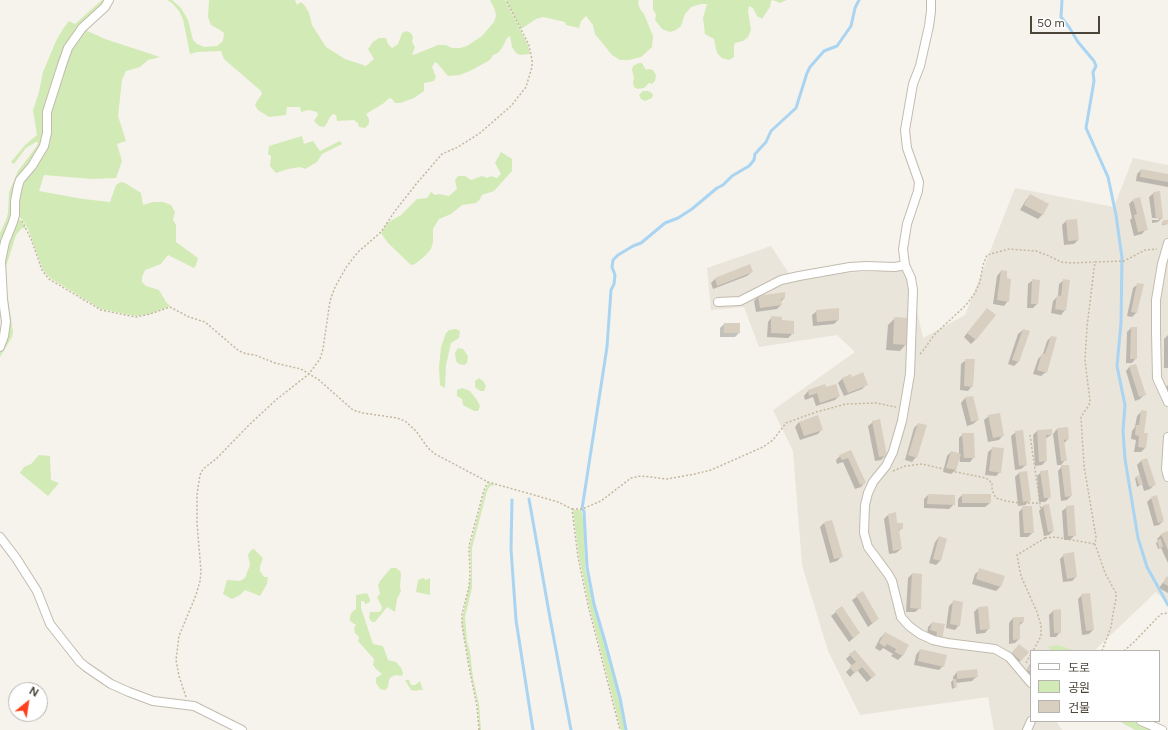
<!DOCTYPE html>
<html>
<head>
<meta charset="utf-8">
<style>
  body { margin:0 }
  #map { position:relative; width:1168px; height:730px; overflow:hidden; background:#f6f3ec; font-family:Figtree,"Noto Sans KR",sans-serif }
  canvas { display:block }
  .legend { position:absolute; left:1030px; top:650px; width:130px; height:72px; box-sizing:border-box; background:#fff; border:1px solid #b7b4b0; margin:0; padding:5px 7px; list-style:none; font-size:12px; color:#4b4439 }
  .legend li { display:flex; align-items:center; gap:8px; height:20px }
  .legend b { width:20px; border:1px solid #b7b4b0 }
  .north { position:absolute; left:8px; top:682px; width:40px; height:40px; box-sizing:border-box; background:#fff; border:1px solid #b7b4b0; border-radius:50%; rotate:30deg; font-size:11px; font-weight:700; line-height:16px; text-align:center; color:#4b4439 }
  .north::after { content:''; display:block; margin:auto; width:14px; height:18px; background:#fc3f1d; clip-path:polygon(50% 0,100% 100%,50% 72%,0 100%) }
  .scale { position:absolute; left:1030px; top:16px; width:70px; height:18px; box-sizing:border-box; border:2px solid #4b4439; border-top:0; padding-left:5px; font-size:12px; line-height:14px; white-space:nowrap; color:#4b4439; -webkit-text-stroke:3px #fff; paint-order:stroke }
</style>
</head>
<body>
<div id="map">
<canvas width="1168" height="730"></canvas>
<ul class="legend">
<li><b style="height:5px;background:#fff"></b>도로</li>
<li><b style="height:11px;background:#d2eab5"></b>공원</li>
<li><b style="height:11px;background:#d8cfc1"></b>건물</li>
</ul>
<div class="north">N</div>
<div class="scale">50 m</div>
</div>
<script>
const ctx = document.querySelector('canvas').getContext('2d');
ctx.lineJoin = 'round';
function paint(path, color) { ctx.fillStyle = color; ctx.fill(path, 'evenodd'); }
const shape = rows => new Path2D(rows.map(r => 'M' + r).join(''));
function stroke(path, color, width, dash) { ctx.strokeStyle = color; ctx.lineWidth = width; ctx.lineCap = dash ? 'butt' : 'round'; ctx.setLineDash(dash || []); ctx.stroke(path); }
paint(shape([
  [1133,158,1168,165,1168,603,1156,592,1094,651,1031,651,1031,721,1056,721,1062,730,994,730,988,697,860,715,828,651,802,565,793,451,773,410,855,352,837,335,759,347,744,307,711,310,707,268,771,246,790,275,908,270,923,338,965,315,1015,188,1114,207]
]), '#eae5da');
paint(shape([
  [102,0,108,0,63,56,45,139,24,173,0,257,0,233,6,220,8,213,9,192,18,171,37,146,38,142,36,142,26,148,14,164,11,162,25,145,37,135,33,110,39,92,43,72,56,41,63,29,69,21,75,24],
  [167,0,172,0,181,8,188,20,193,40,197,44,204,47,217,46,223,41,224,33,220,30,211,25,208,17,209,0,295,0,297,5,301,2,305,6,309,13,312,25,326,47,345,59,366,66,374,59,368,49,373,42,379,38,386,38,388,44,392,48,398,44,402,33,406,31,411,33,413,37,412,42,415,47,412,55,416,54,438,45,446,45,452,48,460,48,467,46,482,36,494,22,496,16,495,10,490,0,505,0,528,45,530,54,520,55,516,53,512,47,510,36,507,38,502,48,498,53,493,55,490,60,472,70,460,75,448,76,438,64,435,62,432,67,436,77,434,81,424,83,424,91,414,98,400,103,395,103,391,98,388,99,384,103,366,114,369,119,369,124,365,128,359,127,358,123,354,120,337,121,336,115,333,114,330,117,327,123,324,127,319,126,314,121,318,115,317,112,309,110,301,112,300,107,287,107,286,115,269,117,258,110,255,105,257,101,262,94,261,91,224,59,221,51,197,52,190,54,183,19,179,11,172,3],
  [506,0,639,0,638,3,640,9,644,14,653,36,652,47,641,57,629,60,620,60,612,55,595,34,593,25,586,16,581,21,579,28,566,25,565,22,543,17,536,19,521,29],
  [653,0,787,0,780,3,773,0,771,1,770,7,762,19,757,16,753,8,749,6,748,11,751,30,748,37,743,41,735,43,734,46,734,57,729,60,722,58,717,53,714,39,705,34,703,18,707,4,701,4,691,7,685,14,681,26,676,30,670,32,662,29,655,20,656,15,653,9],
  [83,29,105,39,160,57,148,60,140,67,126,71,122,80,118,116,126,141,117,144,122,161,116,178,92,179,44,175,39,191,83,199,110,202,116,185,121,182,125,183,141,193,143,205,153,202,163,202,171,205,175,212,173,220,176,225,176,242,198,258,196,265,194,268,168,255,161,264,145,270,142,277,142,282,146,286,159,290,166,302,170,306,150,314,136,316,101,309,50,278,43,270,28,229,22,219,16,215,20,187,33,167,49,119,63,65],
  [639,63,642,63,646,70,648,69,653,70,656,75,655,81,652,84,649,83,644,88,637,89,634,87,633,83,634,78,632,70,633,66],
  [643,91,648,91,652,93,653,95,652,98,645,101,641,99,639,95],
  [302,136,304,144,313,141,320,151,340,141,342,144,322,154,317,162,305,169,300,167,288,169,276,173,270,166,271,156,268,154,269,146],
  [501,152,512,159,512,171,494,191,482,195,480,199,476,203,462,205,451,214,439,219,433,229,433,242,431,249,425,256,415,264,411,265,388,243,381,233,387,223,401,215,417,199,427,198,431,192,435,195,439,194,449,196,457,189,455,180,458,176,465,176,471,180,482,176,487,178,491,176,497,178,501,174,495,163],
  [15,217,21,220,26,229,23,228,21,229,16,235,4,273,13,332,12,337,0,357,0,349,3,344,1,261],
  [456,329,460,331,459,338,451,343,446,365,445,388,440,385,439,367,441,347,446,333,449,330],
  [458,348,463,349,468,356,467,363,464,365,459,364,456,361,455,353],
  [479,378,483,381,486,386,484,391,480,391,475,387,475,381],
  [462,388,470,391,477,400,480,406,478,411,474,411,463,405,462,399,457,396,457,390],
  [39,455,50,456,51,480,59,483,48,496,20,473,24,467,31,464],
  [489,483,496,485,490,486,487,491,472,548,472,588,465,617,467,641,470,652,473,678,479,704,481,730,479,730,478,706,471,675,464,635,462,625,463,614,467,596,471,575,470,546,485,490],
  [573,510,581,510,584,522,585,567,593,604,603,638,619,698,625,730,621,730,589,605,579,557],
  [254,549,263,558,260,566,260,571,264,577,268,577,267,584,260,596,245,590,240,595,232,599,223,594,227,580,240,581,245,578,250,565,248,555,251,550],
  [391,568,396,568,400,571,401,574,400,587,401,591,397,599,395,612,387,607,375,622,372,622,369,618,370,612,378,612,381,611,382,607,377,597,380,594,378,585,380,581],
  [423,578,426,580,430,578,430,595,416,592,418,580],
  [367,593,370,599,370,602,365,604,364,601,361,601,361,608,373,644,383,646,388,660,396,662,401,668,403,673,402,676,395,675,391,677,389,680,388,687,385,690,380,689,376,683,376,678,382,674,376,669,373,665,374,659,358,641,359,637,355,633,354,628,356,625,350,621,350,616,352,612,356,609,356,595],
  [1058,645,1067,648,1074,651,1053,651,1048,647],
  [405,680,409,680,411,685,415,685,420,681,423,690,418,690,417,691,411,690],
  [1119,721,1137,721,1158,730,1135,730]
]), '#d2eab5');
paint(shape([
  [1141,170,1168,175,1168,187,1136,181,1137,174],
  [1154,193,1162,218,1158,222,1152,223,1152,220,1159,220,1159,218,1152,218,1149,197],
  [1030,195,1047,205,1042,215,1038,219,1020,210,1026,200],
  [1133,200,1146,229,1142,234,1134,236,1130,220,1132,218,1129,204],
  [1066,221,1078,240,1074,244,1064,245,1062,225],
  [1163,221,1168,221,1168,224,1162,225],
  [749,266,752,272,747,276,713,289,711,283,715,279],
  [1001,271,1008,301,1004,306,993,304,997,276],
  [1033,280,1037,304,1033,308,1027,308,1028,284],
  [1064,280,1065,310,1061,315,1051,313,1053,301,1058,296,1059,284],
  [1138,284,1136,313,1132,317,1127,316,1133,288],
  [758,297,784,298,781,302,781,305,777,309,756,312,754,301],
  [817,311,838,320,834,324,813,326,812,315],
  [983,314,976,339,971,344,964,337],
  [772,317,781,321,793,333,788,338,767,337,768,322],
  [895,318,906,344,900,351,886,350,888,325],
  [724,324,739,333,735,337,720,337,720,328],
  [1131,328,1136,328,1136,358,1132,363,1126,363,1127,332],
  [1023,330,1018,362,1014,366,1008,364,1018,334],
  [1168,335,1168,368,1164,368,1164,339],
  [1051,337,1046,372,1041,376,1033,374,1038,359,1043,354,1047,341],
  [966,360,972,386,968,391,960,390,961,364],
  [1130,366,1144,395,1140,399,1135,401,1126,371],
  [851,378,867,384,862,389,844,396,838,383,842,379],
  [1168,385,1168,397,1163,390],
  [825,386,826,389,839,396,835,400,816,406,813,397,805,400,804,396,808,391],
  [965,398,978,420,973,424,967,426,961,403],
  [1141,412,1143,433,1147,434,1145,448,1141,452,1134,452,1136,440,1131,439,1132,431,1135,427,1137,416],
  [989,416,1003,435,999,440,988,442,984,420],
  [799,422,822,429,818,434,800,440,795,427],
  [873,422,885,456,881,460,875,461,868,426],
  [918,424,916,457,912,462,905,460,914,428],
  [1057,429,1068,439,1063,444,1065,460,1061,465,1057,465,1053,434],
  [1037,431,1051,435,1045,439,1046,461,1042,465,1035,466,1033,435],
  [1016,432,1026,465,1021,469,1015,470,1011,436],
  [963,434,974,457,970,462,960,462,959,457,956,470,951,474,943,472,947,456,951,452,959,454,959,438],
  [993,448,1000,472,996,476,985,475,988,452],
  [851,451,865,482,861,487,855,489,843,462,837,464,836,460,840,456],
  [1147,459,1154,485,1150,489,1144,491,1142,484,1137,487,1135,478,1140,476,1137,465,1141,461],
  [1062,466,1071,496,1067,500,1061,501,1058,471],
  [1026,472,1029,501,1023,507,1033,532,1028,537,1020,537,1019,512,1025,505,1018,506,1015,477,1019,473],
  [1041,472,1050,497,1045,502,1039,502,1037,476],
  [928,495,954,504,949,509,924,508,924,499],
  [962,495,990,503,985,507,958,507,958,499],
  [1151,498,1163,521,1159,525,1154,526,1147,502],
  [1048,505,1053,531,1049,535,1044,536,1039,511,1043,506],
  [1067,507,1075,535,1070,540,1064,540,1062,511],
  [888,515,897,524,902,528,898,532,901,549,896,553,889,554,884,519],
  [824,523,841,557,837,561,830,563,820,527],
  [1167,532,1168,535,1168,563,1161,548,1158,549,1156,543,1158,541,1157,539,1161,535],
  [939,537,946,539,940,561,936,565,929,563,935,542],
  [1064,555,1076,577,1072,581,1063,582,1060,559],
  [980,570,1003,577,1000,587,996,591,972,584,975,574],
  [912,574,921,575,920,608,915,612,906,612,908,578],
  [1167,577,1168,578,1168,593,1159,588],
  [862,593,878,619,868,627,852,600],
  [1082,595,1093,630,1089,634,1082,635,1078,599],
  [954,601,959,625,955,630,946,628,949,606],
  [841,608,859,633,849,642,831,616],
  [978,608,989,628,985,633,976,634,974,612],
  [1054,610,1060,632,1056,637,1050,637,1049,615],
  [1013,618,1023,622,1019,626,1019,639,1015,643,1009,644,1009,623],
  [932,623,941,638,927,635,928,627],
  [885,633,907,646,902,656,898,660,891,656,893,654,883,648,880,651,875,648,880,638],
  [1015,649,1021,660,1016,665,1008,658],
  [920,650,943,666,939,670,914,665,916,655],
  [850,655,875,675,867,682,857,670,850,677,846,672,852,666,846,659],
  [1031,662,1031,679,1024,675],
  [957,672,977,676,972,681,955,683,956,687,952,689,951,682,953,680,953,677]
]), '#0003');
stroke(shape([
  [1062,0,1061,17,1069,27,1078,42,1094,61,1096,66,1093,72,1094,81,1086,128,1108,177,1116,215,1122,258,1121,323,1117,366,1125,405,1123,431,1125,459,1138,538,1147,567,1168,605],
  [529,499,550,618,571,730],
  [512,500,511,549,516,620,533,730],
  [626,730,620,698,604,638,594,604,587,567,584,511,582,509,607,347,611,290,614,284,615,275,612,267,613,260,618,255,633,246,641,243,665,223,678,218,692,209,717,188,723,185,732,176,749,166,754,160,755,154,766,142,771,131,796,108,807,73,810,67,824,51,837,46,851,26,855,8,859,0]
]), '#a9d4f2', 3);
paint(shape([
  [1141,169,1168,174,1168,182,1140,177],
  [1160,191,1163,218,1156,219,1153,192],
  [1030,194,1049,204,1043,215,1024,205],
  [1140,197,1148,230,1138,232,1134,215,1137,214,1133,199],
  [1077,219,1079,240,1068,241,1066,220],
  [1163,220,1168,220,1168,224,1163,224],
  [750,264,753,272,717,286,715,278],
  [1001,270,1007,271,1007,278,1011,279,1009,302,997,300],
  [1032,279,1040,280,1038,304,1031,304],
  [1063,279,1070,280,1066,311,1055,309,1057,295,1061,296],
  [1137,283,1144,284,1137,313,1131,312],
  [785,292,785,298,781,299,782,305,760,308,758,296],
  [839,308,839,320,817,322,816,310],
  [987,308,996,315,976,340,967,333],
  [771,316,782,317,782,320,794,321,794,334,771,333],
  [894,317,909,318,907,345,893,344],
  [724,323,740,323,740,333,724,333],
  [1131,327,1137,327,1137,359,1130,359],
  [1023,329,1030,331,1019,362,1012,360],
  [1051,336,1057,337,1047,373,1037,370,1042,353,1045,354],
  [965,359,975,359,973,387,964,386],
  [1136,364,1146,395,1139,397,1129,366],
  [863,372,868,385,848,393,842,378,851,374,852,377],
  [825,384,826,387,836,384,840,396,820,403,817,393,809,396,808,390],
  [973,396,979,420,971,422,965,397],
  [1141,410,1147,411,1144,433,1148,433,1146,448,1138,447,1139,436,1135,435,1136,425,1139,425],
  [1000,413,1004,436,993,438,988,415],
  [818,415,823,430,804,436,799,422],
  [880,419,887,456,879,457,872,421],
  [918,423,927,425,917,458,908,455],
  [1068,427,1069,439,1064,440,1067,461,1061,461,1057,428],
  [1052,429,1052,435,1046,435,1047,461,1039,462,1037,430],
  [1023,430,1027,465,1019,466,1015,431],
  [962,433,974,433,975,458,964,458],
  [992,447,1004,448,1001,473,989,471],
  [851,450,866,483,860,485,848,458,842,460,839,455],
  [951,451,961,454,956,470,946,468],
  [1147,458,1156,485,1149,487,1141,460],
  [1061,465,1069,465,1072,496,1065,497],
  [1048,470,1051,498,1044,498,1040,471],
  [1027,471,1031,501,1023,502,1019,472],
  [1140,475,1143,484,1139,485,1136,476],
  [928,494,955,495,955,505,927,504],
  [962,494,991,494,991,503,962,503],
  [1157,495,1164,521,1158,523,1151,497],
  [1049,504,1054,531,1048,532,1043,505],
  [1074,505,1076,536,1068,536,1066,506],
  [1022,506,1032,506,1034,533,1024,533],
  [896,512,897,523,903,523,903,529,899,529,902,549,893,551,888,514],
  [832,520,843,557,834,559,824,522],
  [1167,531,1168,532,1168,550,1161,534],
  [939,536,947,539,941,561,933,559],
  [1161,539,1163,547,1159,548,1157,540],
  [1074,552,1077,577,1067,579,1063,554],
  [979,568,1005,576,1001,587,976,579],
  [912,573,922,574,921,609,910,608],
  [1167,576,1168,577,1168,586,1163,583],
  [863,591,879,619,872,623,856,595],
  [1090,593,1094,630,1086,631,1081,594],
  [953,600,963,602,960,626,950,624],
  [842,606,860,633,853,638,835,611],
  [988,606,990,629,980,630,978,607],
  [1061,609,1061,633,1054,633,1053,610],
  [1013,617,1024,617,1024,622,1020,622,1020,639,1013,640],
  [932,622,945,624,942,639,936,637,937,632,930,630],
  [885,632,909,645,903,656,895,652,896,649,887,644,885,647,879,643],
  [1019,644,1029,652,1021,661,1012,653],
  [920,649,947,655,944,667,918,661],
  [855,650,876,675,872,678,862,667,855,673,849,667,856,662,849,654],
  [1031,664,1031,672,1027,670],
  [977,669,978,677,957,679,957,671],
  [953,679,956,679,957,687,954,687]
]), '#d8cfc1');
const street = shape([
  [931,0,931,11,929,26,920,66,913,84,905,130,907,148,919,182,918,191,907,224,903,249,905,265,911,278,913,290,910,374,902,421,893,452,886,466,873,482,868,493,865,505,864,533,868,547,888,574,892,581,901,617,909,626,920,634,933,640,947,643,995,649,1009,657,1031,683],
  [1168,243,1162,264,1156,300,1156,332,1157,378,1168,402],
  [718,302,740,301,781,280,799,276,850,267,866,266,895,267,905,265],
  [0,347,4,336,6,322,3,299,1,261,5,242,13,222,15,215,15,201,18,186,20,180,32,166,44,146,47,133,47,112,62,65,68,48,82,28,105,7,109,0],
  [1168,437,1166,469,1168,477],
  [0,537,16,558,37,591,50,624,80,662,86,667,111,684,129,692,153,701,194,706,242,730],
  [1141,721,1162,730],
  [1027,730,1031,721]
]);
stroke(street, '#c2bbae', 10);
stroke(shape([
  [22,221,31,239,42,270,49,279,101,310,136,317,150,314,170,307,189,317,205,322,239,351,247,354,255,355,275,363,301,369,319,380,353,410,363,413,397,418,405,421,416,431,428,448,435,454,488,482,534,495,558,502,572,509,578,557,588,605,620,730],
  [920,354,922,352,935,334,966,305,975,293,980,282,983,265,987,255,1009,249,1036,251,1049,256,1061,262,1071,263,1094,262],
  [1030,435,1045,538,1017,555,1021,576,1037,612,1041,625,1041,636,1033,651],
  [893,471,905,466,922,464,956,472,986,478,992,483,992,490,996,498,1006,501,1019,503,1040,503],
  [572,509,582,509,601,501,631,478,641,476,667,479,695,474,711,470,763,447,773,440,786,423,816,412,846,404,876,403,896,407],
  [1045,538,1055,537,1095,544],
  [1102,651,1111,627,1113,614,1116,599,1116,593,1105,573,1095,544,1096,537,1084,466,1081,417,1089,405,1090,400,1087,377,1085,360,1087,327,1094,269,1095,262,1124,261,1145,250,1157,249],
  [1124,651,1134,642,1158,617,1161,614,1168,613],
  [1026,663,1031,654],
  [186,697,179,676,176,660,179,636,196,595,200,581,201,571,197,523,197,494,200,475,203,469,216,459,250,424,277,399,309,374,314,367,320,359,323,349,330,301,335,287,347,266,358,252,381,232,395,211,417,183,442,154,458,147,480,133,511,106,526,87,532,67,532,60,529,45,506,0],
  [479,730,477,706,469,667,462,625,462,614,469,587,470,575,469,546,484,490,488,482]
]), '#c4b79f', 1.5, [2, 2]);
stroke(street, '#fff', 8);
</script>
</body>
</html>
